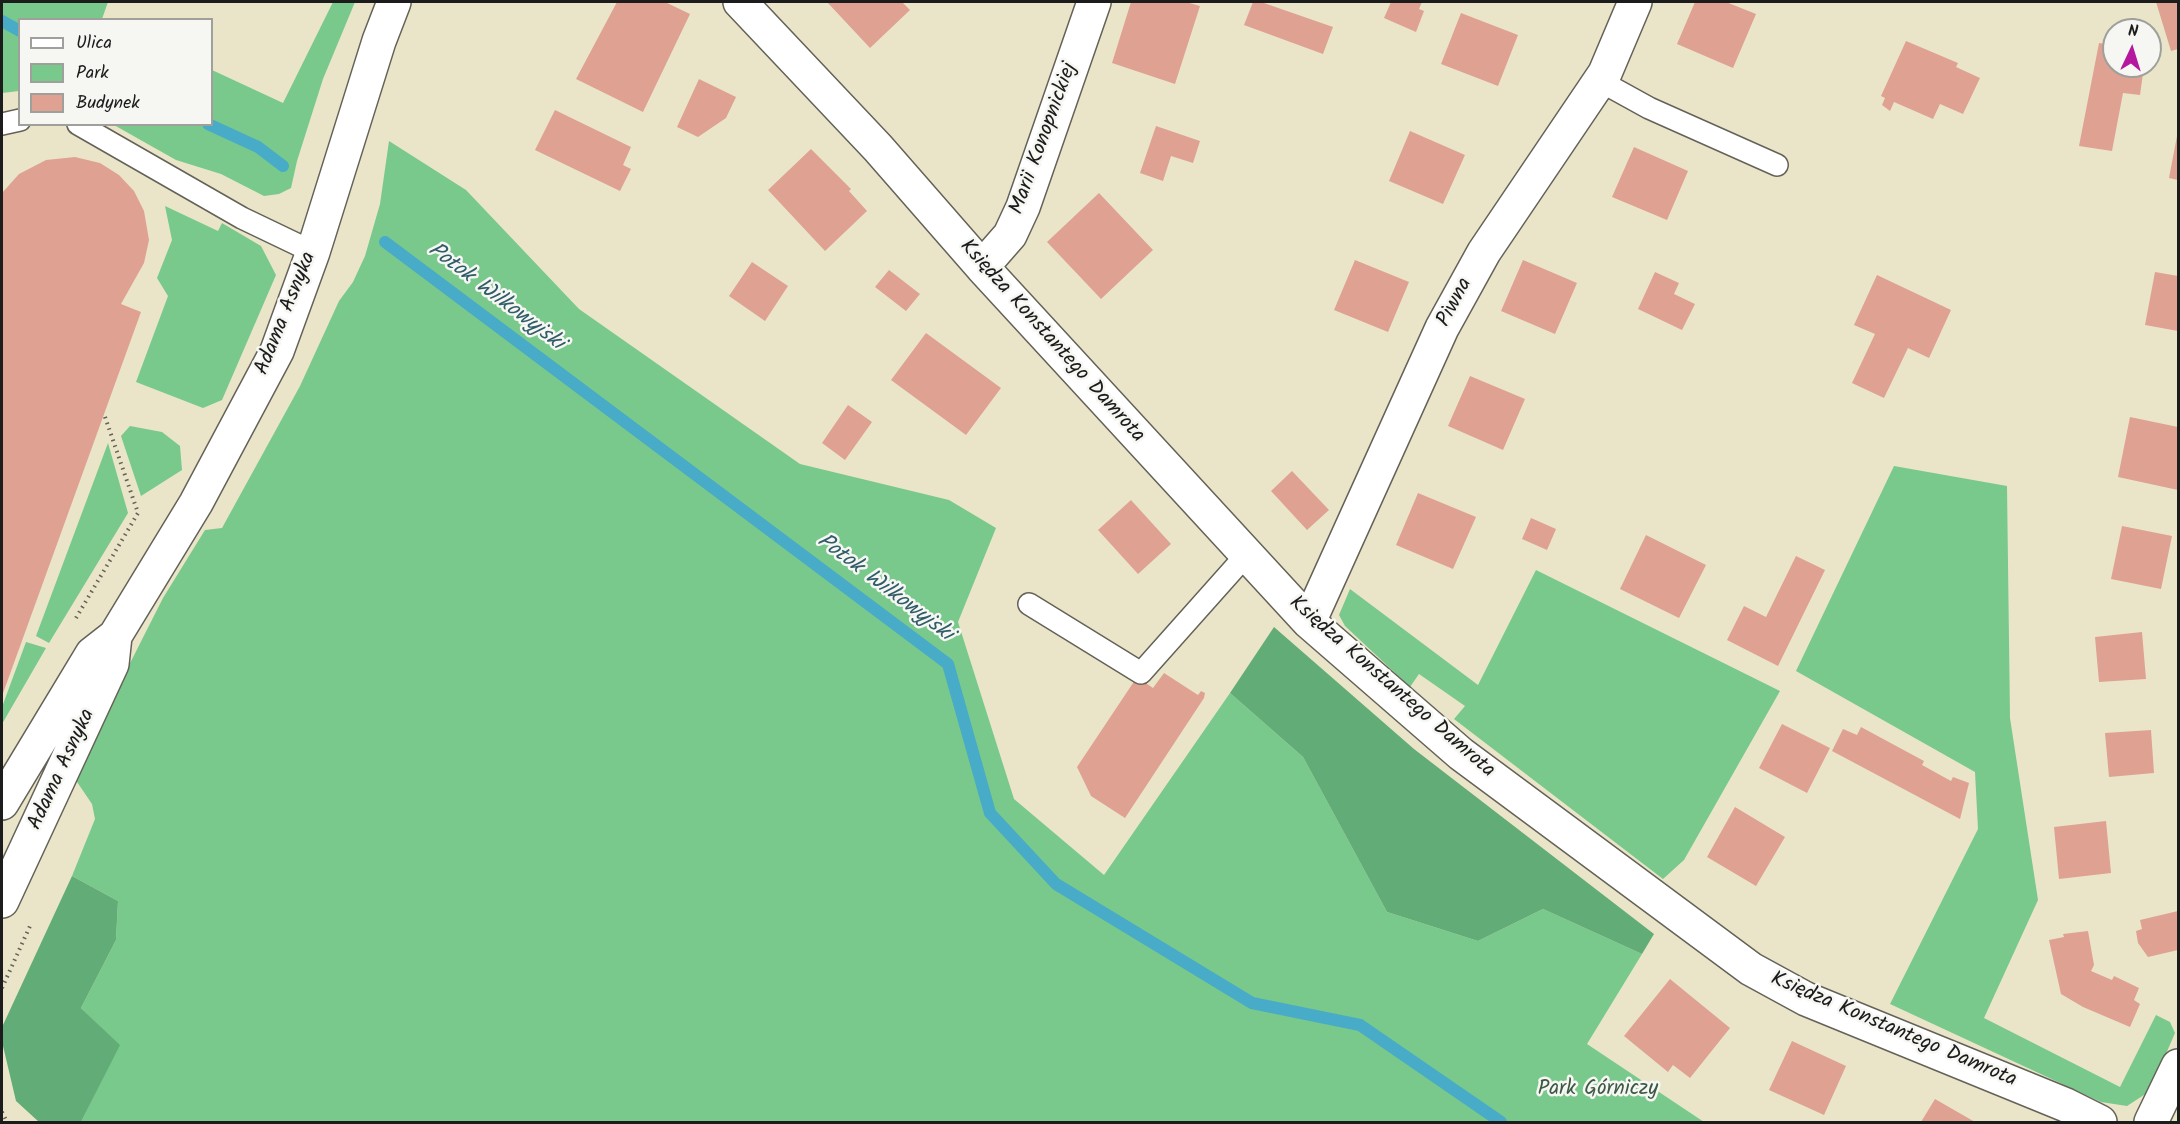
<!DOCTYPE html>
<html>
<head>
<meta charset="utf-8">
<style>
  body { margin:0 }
  #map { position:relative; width:2180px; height:1124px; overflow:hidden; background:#eae5c8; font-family:Kalam,sans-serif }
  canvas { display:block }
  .frame { position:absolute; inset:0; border:3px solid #1c1c1c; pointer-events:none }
  .legend { position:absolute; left:18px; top:18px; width:195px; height:108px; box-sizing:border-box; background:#f6f6f2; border:2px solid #9f9f9c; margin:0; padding:8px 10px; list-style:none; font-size:18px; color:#1c1c1c }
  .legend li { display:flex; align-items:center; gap:12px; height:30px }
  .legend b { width:30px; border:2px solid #9f9f9c }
  .north { position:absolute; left:2102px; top:18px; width:60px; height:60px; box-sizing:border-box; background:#f6f6f2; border:2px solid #9f9f9c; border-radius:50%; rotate:4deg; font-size:16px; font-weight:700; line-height:24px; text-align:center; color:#1c1c1c }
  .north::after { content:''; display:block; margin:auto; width:21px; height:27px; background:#b5179e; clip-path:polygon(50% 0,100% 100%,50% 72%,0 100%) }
</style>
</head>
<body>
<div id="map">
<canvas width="2180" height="1124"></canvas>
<div class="frame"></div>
<ul class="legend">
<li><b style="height:8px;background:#fff"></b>Ulica</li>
<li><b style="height:16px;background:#78c98b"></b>Park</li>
<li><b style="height:16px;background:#dfa192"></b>Budynek</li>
</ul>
<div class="north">N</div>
</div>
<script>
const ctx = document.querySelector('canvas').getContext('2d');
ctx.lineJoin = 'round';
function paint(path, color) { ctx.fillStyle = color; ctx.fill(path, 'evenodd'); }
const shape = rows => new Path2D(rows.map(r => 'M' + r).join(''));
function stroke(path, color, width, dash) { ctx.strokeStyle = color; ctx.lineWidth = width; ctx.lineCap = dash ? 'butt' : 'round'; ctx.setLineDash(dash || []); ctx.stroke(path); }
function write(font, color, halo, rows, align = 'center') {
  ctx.font = font + ' Kalam,sans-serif'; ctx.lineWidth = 5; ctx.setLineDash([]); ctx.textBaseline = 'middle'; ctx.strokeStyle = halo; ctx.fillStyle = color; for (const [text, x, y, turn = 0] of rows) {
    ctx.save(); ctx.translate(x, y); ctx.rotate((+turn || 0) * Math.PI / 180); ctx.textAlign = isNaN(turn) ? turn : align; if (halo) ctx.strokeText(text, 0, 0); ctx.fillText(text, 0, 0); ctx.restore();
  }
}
paint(shape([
  [2,2,108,2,102,19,20,20,19,91,2,93],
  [333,2,355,2,323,79,297,161,291,188,279,194,264,196,221,174,176,160,114,125,212,124,212,70,283,103],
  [389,141,466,190,579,309,800,464,949,500,996,528,958,622,1014,799,1104,875,1230,693,1303,757,1387,912,1478,941,1543,909,1642,954,1587,1044,1704,1122,81,1122,119,1045,81,1008,116,940,118,901,72,876,95,819,92,804,73,776,163,598,205,530,222,528,300,386,339,301,353,282,365,256,380,204],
  [165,206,218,231,222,223,261,246,276,275,222,400,203,408,136,382,168,296,157,278,172,240],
  [130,426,162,432,180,446,182,470,141,496,121,436],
  [108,443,128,513,49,643,36,636],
  [1894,466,2007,486,2010,718,2038,900,1984,1018,2120,1087,2156,1015,2170,1022,2175,1033,2150,1091,2127,1106,2101,1102,1890,1004,1978,829,1975,772,1796,671],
  [1536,570,1780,691,1684,860,1663,879,1454,719,1465,706,1419,674,1410,687,1345,626,1339,615,1350,589,1478,685],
  [26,642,46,648,2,724,2,707]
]), '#78c98b');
paint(shape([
  [1274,627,1414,749,1654,934,1642,954,1543,909,1478,941,1387,912,1303,757,1230,693],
  [72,876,118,901,116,940,81,1008,120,1045,81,1122,39,1122,16,1101,3,1046,3,1025]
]), '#62ad77');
stroke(shape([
  [2,21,20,31],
  [208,124,258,147,283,166],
  [385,242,948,664,990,813,1056,884,1252,1003,1360,1025,1501,1122]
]), '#48abc7', 12);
paint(shape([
  [617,2,665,2,690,14,643,112,576,79],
  [827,2,902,2,910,10,870,48],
  [1131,2,1186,2,1200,6,1175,84,1112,63],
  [1253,2,1261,2,1333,27,1323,54,1244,25],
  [1391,2,1422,2,1419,9,1424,11,1416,32,1384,18],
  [1695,2,1726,2,1756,14,1733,68,1677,44],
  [2156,2,2178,2,2178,49,2171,51],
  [1461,13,1518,35,1498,86,1441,64],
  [1906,41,1958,63,1956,67,1980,78,1963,114,1940,104,1933,119,1894,102,1890,111,1882,105,1885,98,1881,96],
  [2099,43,2114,45,2114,66,2144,66,2140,95,2123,93,2112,151,2079,146],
  [699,79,736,97,726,118,698,137,677,127],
  [555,110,631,147,623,165,631,169,620,191,535,150],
  [1156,126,1200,141,1193,163,1171,156,1163,181,1140,173],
  [1410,131,1465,155,1443,204,1389,181],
  [2177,136,2178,136,2178,180,2169,178],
  [1634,147,1688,171,1667,220,1612,197],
  [811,149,851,189,849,191,867,211,825,251,768,190],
  [75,157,100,163,119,175,134,191,144,211,149,240,144,263,121,304,141,312,2,696,2,193,19,174,46,160],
  [1099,193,1153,250,1101,299,1047,242],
  [1355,260,1409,282,1388,332,1334,310],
  [1523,260,1577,283,1555,334,1501,311],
  [752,262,788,286,765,321,729,296],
  [889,270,920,294,906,311,875,287],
  [1655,272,1679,283,1674,294,1695,304,1682,330,1638,309],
  [2155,272,2178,276,2178,331,2145,325],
  [1877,275,1951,310,1929,358,1908,348,1884,398,1852,383,1875,334,1854,325],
  [926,333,1001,388,966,435,891,380],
  [1470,376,1525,399,1503,450,1448,426],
  [848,405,872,422,845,460,822,443],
  [2130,417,2178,427,2178,490,2118,477],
  [1292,471,1329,510,1307,530,1271,491],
  [1418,493,1476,517,1453,569,1396,545],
  [1131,500,1171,544,1138,574,1098,530],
  [1531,518,1556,529,1547,550,1522,539],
  [2122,526,2172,536,2161,589,2111,579],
  [1646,535,1706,565,1679,618,1620,589],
  [1796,556,1825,570,1778,666,1727,640,1744,606,1766,617],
  [2142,632,2146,679,2099,682,2095,637],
  [1164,673,1198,695,1201,691,1205,693,1204,698,1125,818,1091,796,1077,767,1137,677,1153,688],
  [1782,724,1830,748,1807,793,1759,768],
  [1861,727,1924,761,1922,765,1951,781,1953,777,1969,783,1960,819,1832,751,1843,729,1857,735],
  [2151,730,2154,773,2109,777,2105,733],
  [1735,807,1785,837,1756,886,1707,857],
  [2106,821,2111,873,2059,879,2054,827],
  [2178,911,2178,950,2148,957,2138,943,2136,931,2142,929,2140,920],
  [2088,931,2094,965,2091,971,2112,980,2114,976,2139,988,2134,1000,2140,1004,2130,1027,2083,1007,2061,994,2049,940,2064,937,2063,934],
  [1670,979,1730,1028,1690,1078,1673,1065,1668,1072,1624,1036],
  [1792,1041,1846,1066,1824,1115,1769,1090],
  [1935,1099,1975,1122,1921,1122]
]), '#dfa192');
const service = shape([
  [1600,81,1649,108,1777,165],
  [2,124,20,120],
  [78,124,242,218,313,252],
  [1029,604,1141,673,1247,554]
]);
const minor = shape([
  [740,2,878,148,982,267,1309,622,1461,754,1751,969,1806,999,2066,1105,2100,1122],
  [982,267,1010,235,1023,207,1094,2],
  [1309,622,1442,328,1484,252,1605,73,1635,2],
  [2151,1122,2178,1066]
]);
const tertiary = shape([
  [2,803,92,654,115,636,196,503,277,351,313,252,379,41,394,2],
  [2,901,112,664,115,636]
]);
stroke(service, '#646258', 24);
stroke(minor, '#646258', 36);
stroke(tertiary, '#646258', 36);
stroke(shape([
  [76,618,138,513,104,414],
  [2,988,30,926],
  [2,1112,7,1122]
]), '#646258', 4, [1.5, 4.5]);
stroke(service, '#fff', 21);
stroke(minor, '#fff', 33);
stroke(tertiary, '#fff', 33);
write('21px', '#1c1c1c', '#f6f6f2', [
  ["Marii Konopnickiej",1045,139,-70],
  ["Piwna",1456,303,-62],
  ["Adama Asnyka",287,314,-68],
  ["Księdza Konstantego Damrota",1051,342,48],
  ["Księdza Konstantego Damrota",1391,688,41],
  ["Adama Asnyka",63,770,-65],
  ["Księdza Konstantego Damrota",1893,1031,23]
]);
write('21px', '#3c5943', '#f6f6f2', [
  ["Park Górniczy",1598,1090]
]);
write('italic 22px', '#305c69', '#f6f6f2', [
  ["Potok Wilkowyjski",495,298,37],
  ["Potok Wilkowyjski",884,589,37]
]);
</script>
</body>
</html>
